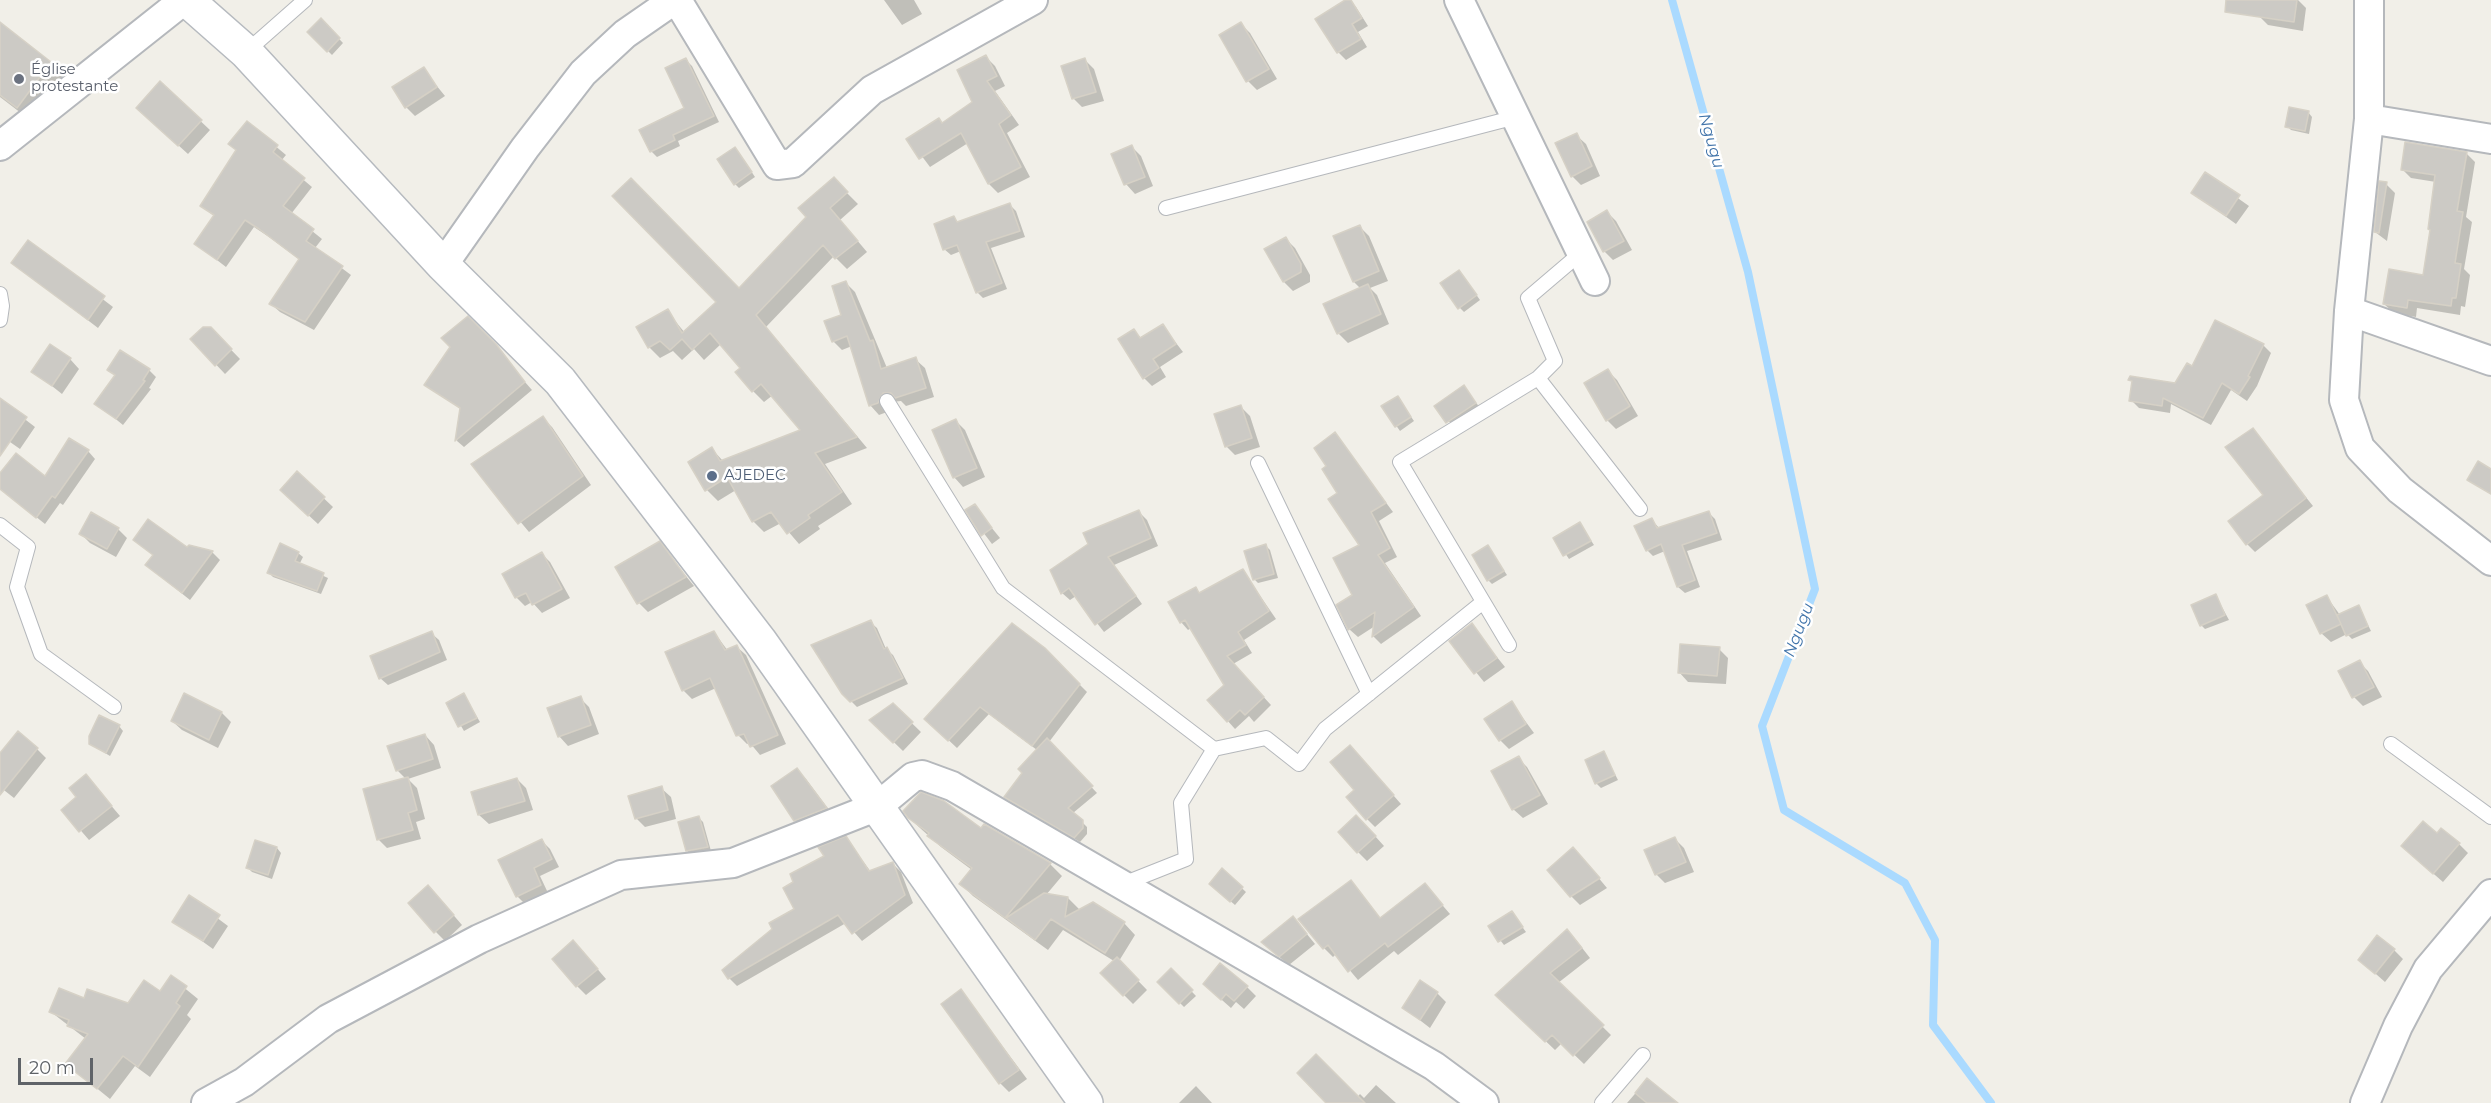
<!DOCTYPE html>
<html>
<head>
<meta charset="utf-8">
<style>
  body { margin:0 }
  #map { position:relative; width:2491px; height:1103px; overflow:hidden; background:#f1efe8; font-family:Montserrat,sans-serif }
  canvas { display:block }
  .scale { position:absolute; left:18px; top:1058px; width:75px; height:27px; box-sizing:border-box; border:3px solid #5f6368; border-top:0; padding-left:8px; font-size:18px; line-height:21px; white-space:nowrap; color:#5f6368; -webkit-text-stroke:4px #fff; paint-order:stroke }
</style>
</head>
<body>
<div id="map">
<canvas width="2491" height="1103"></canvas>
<div class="scale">20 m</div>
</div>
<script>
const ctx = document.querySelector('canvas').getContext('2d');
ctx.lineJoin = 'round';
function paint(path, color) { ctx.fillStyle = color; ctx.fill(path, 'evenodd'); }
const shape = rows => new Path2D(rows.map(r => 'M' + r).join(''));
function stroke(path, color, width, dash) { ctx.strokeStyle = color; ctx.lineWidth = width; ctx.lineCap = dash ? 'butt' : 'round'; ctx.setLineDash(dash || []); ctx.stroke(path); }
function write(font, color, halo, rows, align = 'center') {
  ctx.font = font + ' Montserrat,sans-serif'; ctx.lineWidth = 5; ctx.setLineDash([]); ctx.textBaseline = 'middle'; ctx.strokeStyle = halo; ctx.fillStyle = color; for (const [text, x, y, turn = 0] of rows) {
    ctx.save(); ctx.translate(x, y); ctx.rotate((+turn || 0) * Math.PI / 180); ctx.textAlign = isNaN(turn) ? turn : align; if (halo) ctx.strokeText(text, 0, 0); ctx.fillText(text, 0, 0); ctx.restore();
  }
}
paint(shape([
  [884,0,914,0,922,14,902,25],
  [1348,0,1356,7,1368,26,1358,32,1367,47,1346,60,1338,52],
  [2261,0,2298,0,2306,8,2303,31,2268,25,2259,16],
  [321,20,343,43,332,55,309,32],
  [0,24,50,64,67,80,34,123,0,97],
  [1241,24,1250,33,1277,79,1257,90,1248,81,1221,35],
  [986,57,995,66,1005,86,995,91,1019,125,1007,133,1030,177,998,193,989,184,968,143,930,167,909,139,943,124,974,102],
  [686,60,692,66,719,122,678,141,680,146,657,157,651,151,686,108],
  [1085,60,1094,69,1104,101,1082,107,1073,98],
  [423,69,445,96,415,116,406,107],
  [160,83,210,130,188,154,147,117],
  [2308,112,2312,117,2309,134,2291,130,2287,126],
  [248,123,286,155,281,161,312,187,291,214,322,239,315,248,351,275,314,330,280,312,271,304,300,260,269,237,254,227,226,267,196,244,215,217,202,206,238,151],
  [1576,135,1586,144,1600,176,1581,185,1572,176],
  [1132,147,1141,156,1153,186,1135,194,1126,184,1113,155],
  [739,153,755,177,739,188,735,184],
  [2466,153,2475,162,2466,217,2472,222,2464,269,2470,275,2465,307,2461,306,2460,315,2417,308,2416,317,2394,313,2384,304,2425,277,2436,182,2411,178,2402,169],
  [2205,175,2249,206,2236,224,2193,193],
  [2386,184,2395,193,2387,241,2375,232],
  [844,190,858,204,840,220,867,252,847,269,834,256,766,327,867,448,825,464,852,504,818,526,820,529,799,544,781,523,764,532,753,521,736,490,718,501,707,490,712,449,723,461,803,431,773,395,764,402,753,391,737,372,742,368,721,344,704,360,694,349,682,360,673,351,660,358,649,347,667,311,685,333,739,290],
  [1010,205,1016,211,1025,237,991,248,1007,289,983,298,977,292,961,251,951,255,944,249,954,218,959,223],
  [1607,212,1616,221,1632,250,1613,260,1604,251],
  [1360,227,1369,236,1388,281,1370,288,1377,295,1389,324,1348,343,1338,333,1325,305,1361,289,1354,282],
  [1286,239,1295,248,1310,275,1310,282,1293,291,1284,282,1267,249],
  [28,242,113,307,98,328,13,263],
  [1463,276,1480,300,1464,312,1460,308],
  [846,283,855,292,887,368,915,359,925,368,934,397,906,406,901,401,892,402,887,412,879,415,870,405,852,346,842,350,833,341,843,316],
  [475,325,532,390,464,447,457,441,462,410,426,384],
  [1163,326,1183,352,1160,367,1166,377,1152,386,1144,378,1134,331,1142,339],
  [210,328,240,359,225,374,192,339],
  [2263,345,2271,353,2257,386,2247,401,2231,390,2211,425,2171,404,2170,413,2139,408,2131,400,2133,382,2130,379,2176,385,2193,368],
  [70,359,79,369,62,394,33,371],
  [109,369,149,370,156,377,149,388,151,389,123,425,96,403,116,376],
  [1608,371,1617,380,1638,416,1616,429,1607,420],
  [1464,387,1484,413,1457,431,1436,406],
  [1398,398,1414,421,1400,431,1383,407],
  [0,400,35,427,20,449,0,435],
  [1241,407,1250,416,1260,447,1235,455,1226,446],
  [543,418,552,427,591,485,529,532,473,465],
  [956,421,965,430,985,477,963,487,954,477],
  [2252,430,2313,506,2255,552,2247,544,2265,495],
  [1335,434,1393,512,1379,521,1397,557,1385,563,1421,616,1381,644,1373,636,1375,626,1358,637,1349,629,1361,545,1329,466],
  [88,451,95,459,63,505,60,503,45,524,0,488,0,475,45,478],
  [297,473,333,507,318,524,291,499],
  [974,506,1000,538,992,544,967,511],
  [1139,512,1147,520,1158,546,1114,565,1142,604,1104,632,1076,596,1070,600,1062,593],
  [1709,513,1715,519,1722,540,1687,551,1700,587,1685,593,1678,587,1665,551,1653,556,1647,550,1652,520,1660,529],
  [1580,524,1594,545,1569,559,1555,538],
  [118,529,127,538,116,557,90,543,81,534],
  [135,540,188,549,189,546,212,552,220,560,190,600,146,565,154,556],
  [659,543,694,586,648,612,639,603,617,568],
  [1266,546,1270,550,1278,578,1258,583,1254,579],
  [1488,547,1507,575,1492,584,1488,580],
  [298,553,303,557,299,565,328,578,321,594,273,577,269,573],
  [541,553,550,562,570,598,542,613,532,602,525,606,516,597],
  [1243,571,1276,619,1244,640,1252,653,1233,664,1271,705,1254,722,1249,716,1235,729,1209,700,1226,685,1191,628,1188,630,1181,622,1196,589,1201,594],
  [2216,596,2229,620,2205,629,2201,625],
  [2327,597,2340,615,2359,607,2371,631,2352,639,2347,634,2331,642,2321,633],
  [870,622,877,628,886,649,893,655,908,684,857,707,843,693],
  [1471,625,1505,667,1484,682,1451,641],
  [714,632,728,651,737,647,746,655,786,744,760,755,750,743,747,744,738,735,716,688,692,699,683,690],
  [431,633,439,640,447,660,388,685,380,678],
  [1044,649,1087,692,1049,742,1097,793,1073,813,1087,827,1087,834,1080,842,1006,797,1037,750,989,714,957,748,926,719],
  [1719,649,1728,658,1726,684,1688,682,1679,672],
  [2359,662,2368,671,2382,697,2363,706,2354,697],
  [464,695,480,722,464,731,448,704],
  [580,698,589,707,599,734,568,746,559,736],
  [1512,703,1534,733,1509,749,1500,740],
  [893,705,921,732,903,751,871,720],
  [222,713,231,722,218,748,182,730,172,721],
  [119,726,123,731,110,756,90,744],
  [425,735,434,745,441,768,408,779,417,788,425,819,416,822,421,839,387,848,378,839,406,779,397,770],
  [37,749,46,758,14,798,0,787,0,756],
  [1604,753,1618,780,1601,788,1596,783],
  [1358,755,1401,804,1375,827,1367,819,1356,790],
  [1518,758,1527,767,1548,804,1523,818,1513,809],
  [797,770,806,779,835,818,805,830,795,820],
  [86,776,120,816,89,840,63,810,78,798],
  [517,779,526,788,533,810,489,824,479,815],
  [661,788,671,797,676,819,645,827,636,818],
  [699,818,703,822,711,851,692,855,687,851],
  [909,818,982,830,985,826,1050,864,1062,876,1046,895,1068,898,1080,910,1124,923,1135,935,1119,961,1147,990,1133,1004,1102,973,1114,961,1063,930,1048,950,973,896,961,884,972,870,941,847],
  [1366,826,1384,846,1367,861,1358,852],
  [2437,835,2459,844,2468,853,2443,882,2412,855],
  [846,838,871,872,893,864,901,872,913,903,862,941,846,923,737,986,729,978,796,910,827,857],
  [1675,839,1684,848,1694,872,1665,883,1656,874],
  [542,841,550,849,559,867,540,876,548,893,525,904,517,896],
  [277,848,281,853,272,879,252,872,248,868],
  [1582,858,1607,888,1580,905,1571,896],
  [1222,870,1246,892,1235,905,1215,888],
  [1350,882,1381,919,1425,885,1450,914,1398,955,1394,951,1358,980,1336,954,1333,957,1324,948,1300,919],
  [437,896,462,925,445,941,436,932],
  [189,897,228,926,213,949,174,921],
  [1512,913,1526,932,1504,945,1490,927],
  [1302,928,1315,944,1289,965,1272,951],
  [1576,940,1590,958,1558,983,1611,1035,1584,1064,1562,1043,1555,1050,1497,995],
  [2394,950,2403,959,2385,982,2360,960],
  [582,951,606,979,586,995,577,986],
  [1171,970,1196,996,1184,1007,1159,982],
  [171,977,198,999,187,1015,191,1019,150,1077,135,1066,110,1099,67,1064,86,1039,51,1012,85,1000,129,1005,160,993],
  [1247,987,1256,996,1244,1009,1236,1002,1231,1008,1214,993],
  [961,991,1027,1079,1009,1092,1000,1083],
  [1437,993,1446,1002,1430,1028,1404,1008],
  [1647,1080,1674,1103,1627,1103],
  [1376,1085,1396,1103,1352,1103,1360,1094,1364,1098],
  [1196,1086,1212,1103,1179,1103]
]), '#0003');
stroke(shape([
  [1672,0,1748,272,1815,589,1762,726,1784,810,1905,883,1935,940,1933,1025,1991,1103]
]), '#aadaff', 8);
const building = shape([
  [1345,0,1351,0,1362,18,1352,24,1361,39,1337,53,1315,19,1345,0],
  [2226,0,2297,0,2294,22,2225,12,2226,0],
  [321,18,340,38,327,52,307,32,321,18],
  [0,22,51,62,17,108,0,95,0,22],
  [1241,22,1269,69,1246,82,1219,35,1241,22],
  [986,55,997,76,987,81,1011,115,999,124,1021,167,988,184,961,133,919,159,906,139,939,118,942,123,972,102,957,70,986,55],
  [686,58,714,116,673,135,675,140,650,152,639,130,684,108,665,68,686,58],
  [1085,58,1096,92,1072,99,1061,66,1085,58],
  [424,67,437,87,405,108,392,87,424,67],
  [160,81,202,120,178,146,136,108,160,81],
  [2289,107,2309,111,2305,131,2285,127,2289,107],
  [247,121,278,145,273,152,305,178,283,206,314,229,306,241,343,266,305,322,269,304,299,259,259,229,245,220,217,260,194,244,214,215,200,206,236,150,228,144,247,121],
  [1577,133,1592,166,1571,177,1555,143,1577,133],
  [2405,142,2467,152,2457,211,2463,212,2455,263,2461,264,2456,298,2452,298,2451,306,2408,300,2407,308,2383,304,2389,269,2423,275,2430,230,2428,229,2435,175,2401,170,2405,142],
  [1132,145,1145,177,1124,185,1111,154,1132,145],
  [735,147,752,172,734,185,717,159,735,147],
  [2205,172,2240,195,2226,216,2191,193,2205,172],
  [834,177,848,192,830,208,858,241,835,259,823,245,756,315,857,437,815,453,842,492,808,515,810,518,787,534,771,512,752,522,727,477,705,491,688,462,712,447,720,461,800,430,761,384,752,392,735,372,740,368,710,333,692,350,682,339,670,350,660,341,648,348,636,327,668,309,682,333,716,302,612,196,631,178,739,288,806,217,798,208,834,177],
  [2379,181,2387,182,2379,233,2374,232,2379,181],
  [1010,203,1020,231,986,242,1002,283,976,293,957,245,943,250,934,224,954,216,957,222,1010,203],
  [1607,210,1624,241,1603,252,1587,222,1607,210],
  [1360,225,1379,271,1353,282,1333,236,1360,225],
  [1286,237,1301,264,1301,272,1283,282,1264,249,1286,237],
  [28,240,105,296,88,320,11,263,28,240],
  [1459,270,1477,295,1458,309,1440,283,1459,270],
  [846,281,870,341,873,340,881,369,916,357,926,388,895,398,891,393,883,393,878,403,869,406,847,336,832,342,824,321,841,315,832,286,846,281],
  [1368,284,1381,314,1337,334,1323,304,1368,284],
  [468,316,496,344,525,382,455,441,460,408,424,385,450,347,441,338,468,316],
  [2215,320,2264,344,2248,376,2250,377,2239,394,2222,383,2203,418,2163,398,2162,406,2129,401,2132,381,2128,380,2130,376,2175,383,2187,363,2192,366,2215,320],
  [1163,324,1176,344,1153,359,1159,368,1143,379,1118,339,1134,329,1140,338,1163,324],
  [203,327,211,327,232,349,215,366,190,339,203,327],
  [50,344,71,358,52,386,31,372,50,344],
  [120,350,150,369,143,380,145,381,116,419,94,404,115,375,107,370,120,350],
  [1608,369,1630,406,1606,421,1584,383,1608,369],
  [1464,385,1476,403,1446,423,1434,406,1464,385],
  [1398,396,1411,417,1395,427,1381,406,1398,396],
  [0,398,27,417,0,456,0,398],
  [1241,405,1252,438,1225,447,1214,414,1241,405],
  [543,416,583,476,518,524,471,464,543,416],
  [956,419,977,468,953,478,932,430,956,419],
  [2253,428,2306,498,2246,545,2228,521,2263,495,2225,447,2253,428],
  [1335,432,1386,503,1371,512,1390,548,1378,555,1414,607,1372,637,1375,612,1348,630,1336,605,1352,595,1333,558,1359,545,1328,499,1337,493,1322,469,1326,466,1314,448,1335,432],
  [69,438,89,450,55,498,52,496,36,518,0,489,0,473,16,453,45,476,69,438],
  [2478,461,2491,469,2491,494,2467,480,2478,461],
  [297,471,325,497,308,516,280,490,297,471],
  [975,504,992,528,981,536,965,510,975,504],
  [1139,510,1151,538,1108,557,1136,596,1095,625,1069,588,1061,594,1050,570,1088,544,1083,533,1139,510],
  [1709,511,1717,533,1682,545,1695,580,1677,587,1661,544,1646,551,1634,526,1652,518,1657,528,1709,511],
  [91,512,119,528,107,549,79,534,91,512],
  [148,519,187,547,189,545,213,551,182,593,145,565,153,555,133,540,148,519],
  [1580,522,1591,541,1563,556,1553,538,1580,522],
  [660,541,686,577,637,604,615,567,660,541],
  [280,543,299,552,295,561,324,573,317,591,267,573,280,543],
  [1266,544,1274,574,1253,580,1244,551,1266,544],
  [1488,545,1504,571,1487,581,1472,555,1488,545],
  [542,552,562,589,532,605,526,593,515,598,502,574,542,552],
  [1243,569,1269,611,1238,632,1246,645,1227,656,1264,697,1245,715,1240,710,1227,722,1207,700,1224,685,1185,620,1180,623,1168,602,1196,587,1199,593,1243,569],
  [2216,594,2225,615,2200,626,2191,605,2216,594],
  [2327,595,2341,624,2320,634,2306,605,2327,595],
  [2359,605,2368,626,2346,636,2337,615,2359,605],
  [871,620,884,649,887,647,903,678,850,702,842,694,811,645,871,620],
  [1012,623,1045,648,1080,684,1032,746,980,707,948,741,924,719,1012,623],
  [1472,623,1497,658,1474,674,1449,641,1472,623],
  [432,631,440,652,379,679,370,656,432,631],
  [714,631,725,650,737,645,778,735,750,747,744,734,736,736,710,678,682,691,665,652,714,631],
  [1680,644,1720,647,1717,676,1678,673,1680,644],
  [2360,660,2374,687,2352,698,2338,671,2360,660],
  [184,693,222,712,209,740,171,721,184,693],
  [464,693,477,718,458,727,446,703,464,693],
  [581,696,591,725,558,737,547,708,581,696],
  [1512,701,1526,724,1499,741,1484,719,1512,701],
  [893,703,913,722,893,743,869,720,893,703],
  [99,715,120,725,106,753,89,744,89,736,99,715],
  [18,731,38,748,0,795,0,753,18,731],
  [425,734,433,759,396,771,387,746,425,734],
  [1047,738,1093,786,1068,808,1083,820,1083,828,1074,838,1004,797,1022,773,1018,769,1047,738],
  [1350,745,1394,795,1366,820,1346,797,1354,790,1330,762,1350,745],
  [1604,751,1615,775,1595,784,1585,760,1604,751],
  [1519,756,1540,795,1512,810,1491,771,1519,756],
  [797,768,827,808,794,821,771,786,797,768],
  [86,774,112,806,79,832,61,810,76,797,69,788,86,774],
  [408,777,417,810,408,813,413,830,377,840,363,789,408,777],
  [517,778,525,801,478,815,471,792,517,778],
  [662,786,668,810,635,819,628,796,662,786],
  [921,792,944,801,981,828,984,824,1051,863,1005,918,959,884,972,868,927,836,929,833,908,818,903,811,921,792],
  [1356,815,1376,836,1357,853,1338,832,1356,815],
  [699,816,708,847,686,851,678,822,699,816],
  [2423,821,2437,833,2441,828,2460,843,2433,874,2401,846,2423,821],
  [846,836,869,871,893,862,905,895,852,934,838,915,728,979,722,970,772,929,769,923,794,909,783,888,793,882,790,874,824,856,818,847,846,836],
  [1675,837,1686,862,1655,875,1644,850,1675,837],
  [542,839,552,859,534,868,541,885,516,897,498,860,542,839],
  [255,840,277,847,268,875,246,868,255,840],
  [1573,847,1600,878,1570,897,1547,870,1573,847],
  [1222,868,1243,887,1230,902,1209,884,1222,868],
  [1351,880,1380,918,1425,883,1443,905,1388,947,1385,943,1348,972,1328,945,1323,949,1298,919,1351,880],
  [428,885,454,915,434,933,408,903,428,885],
  [1044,893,1068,897,1065,917,1093,902,1125,922,1105,953,1051,919,1035,940,1006,918,1044,893],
  [189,895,220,915,203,941,172,922,189,895],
  [1512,911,1523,927,1498,942,1488,926,1512,911],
  [1293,916,1307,934,1279,957,1261,942,1293,916],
  [1567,929,1582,948,1550,973,1604,1025,1573,1056,1552,1035,1545,1042,1495,995,1567,929],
  [2377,935,2395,949,2375,974,2358,960,2377,935],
  [573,940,598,969,576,987,552,959,573,940],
  [1117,957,1139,980,1123,996,1100,973,1117,957],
  [1220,963,1248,986,1234,1001,1226,994,1221,1000,1203,984,1220,963],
  [1171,968,1193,990,1179,1004,1157,982,1171,968],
  [171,975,187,986,176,1003,180,1006,138,1067,123,1056,97,1089,65,1064,88,1034,67,1026,69,1020,49,1012,59,988,84,998,87,989,128,1003,144,980,160,991,171,975],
  [1420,980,1438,992,1420,1020,1402,1008,1420,980],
  [961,989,1019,1070,999,1084,941,1004,961,989],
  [1316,1054,1365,1103,1326,1103,1297,1073,1316,1054],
  [1647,1078,1678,1103,1647,1103,1635,1093,1647,1078]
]);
paint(building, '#cccac5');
stroke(building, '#d6d1c6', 1.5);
const service = shape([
  [246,52,305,0],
  [1166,208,1516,117],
  [1582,252,1528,298,1555,361,1538,378,1640,509],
  [0,294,2,306,0,320],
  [887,401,1003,588,1214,749],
  [1258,463,1369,694],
  [0,525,28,547,17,587,41,654,114,707],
  [1509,645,1400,462,1538,378],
  [2391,744,2491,817],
  [1123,884,1186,859,1181,803,1214,749,1266,738,1299,764,1325,729,1483,602],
  [1602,1103,1643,1055]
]);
const minor = shape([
  [677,0,777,165,793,163,872,90,1033,0],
  [1459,0,1595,281],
  [2369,0,2369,119,2349,311,2344,400,2360,448,2400,490,2491,561],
  [2369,119,2491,139],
  [0,146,184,0],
  [443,265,525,148,583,73,625,34,674,0],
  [2349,311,2491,361],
  [206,1103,244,1082,328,1019,479,939,621,875,733,863,878,806,913,777,922,775,952,786,1243,955,1434,1066,1484,1103],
  [2365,1103,2398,1026,2428,969,2491,894]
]);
const secondary = shape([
  [187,0,246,52,443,265,560,381,760,641,1086,1103]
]);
stroke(service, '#b5b8bc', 16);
stroke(minor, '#b5b8bc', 32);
stroke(secondary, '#b6babf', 36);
stroke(service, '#fff', 14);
stroke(minor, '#fff', 28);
stroke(secondary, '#fff', 33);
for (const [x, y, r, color] of [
  [19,79,6,"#6b7280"],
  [712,476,6,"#5c6f8a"]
]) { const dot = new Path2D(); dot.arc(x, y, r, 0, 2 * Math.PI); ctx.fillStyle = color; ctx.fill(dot); stroke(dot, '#fff', 2); }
write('15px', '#5b616d', '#fff', [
  ["Église",31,70],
  ["protestante",31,87]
], 'left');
write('15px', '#4e5e75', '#fff', [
  ["AJEDEC",724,476]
], 'left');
write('italic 16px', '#4174aa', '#fff', [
  ["Ngugu",1711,141,74],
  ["Ngugu",1799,630,-69]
]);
</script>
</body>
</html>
